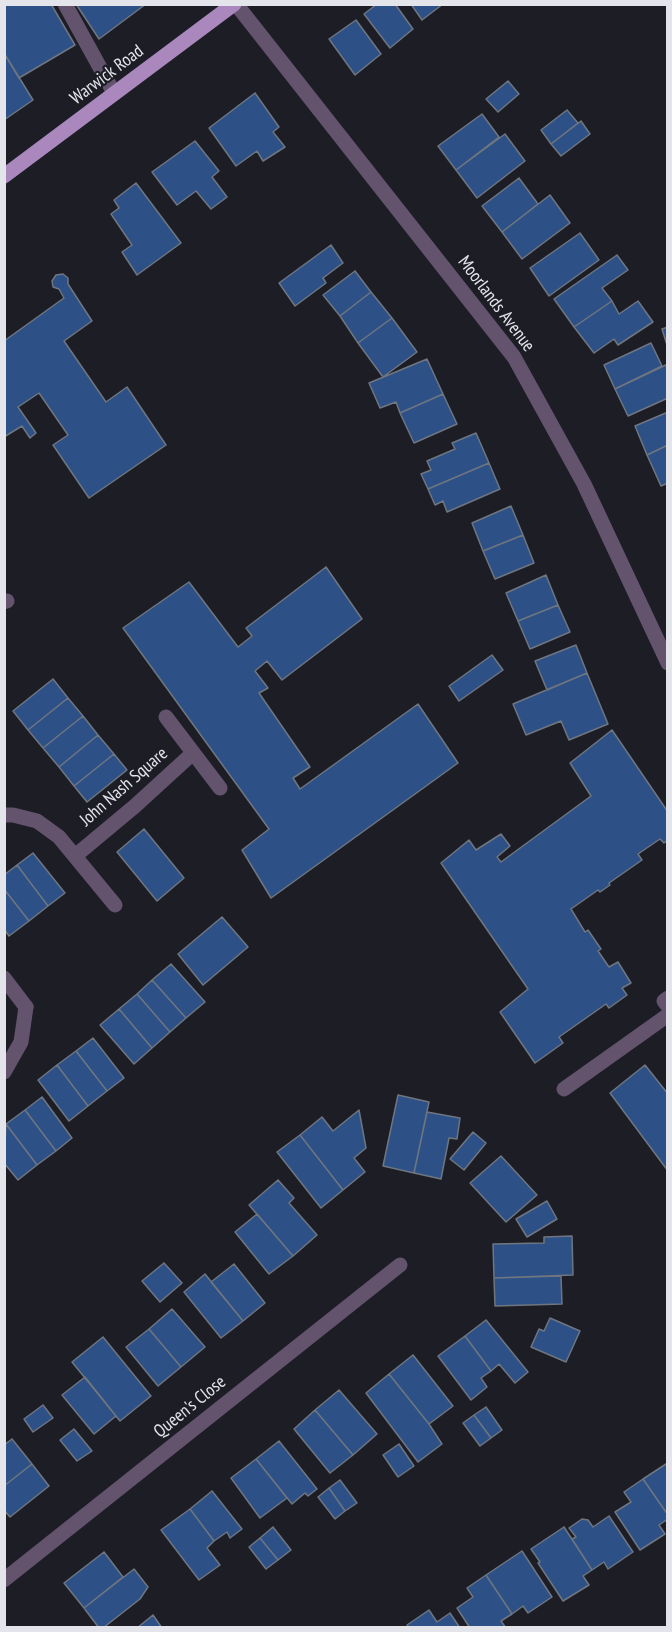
<!DOCTYPE html>
<html>
<head>
<meta charset="utf-8">
<style>
  body { margin:0 }
  #map { position:relative; width:672px; height:1632px; overflow:hidden; background:#1d1d26; font-family:"PT Sans Narrow",sans-serif }
  canvas { display:block }
  .frame { position:absolute; inset:0; border:6px solid #e4e4eb; pointer-events:none }
</style>
</head>
<body>
<div id="map">
<canvas width="672" height="1632"></canvas>
<div class="frame"></div>
</div>
<script>
const ctx = document.querySelector('canvas').getContext('2d');
ctx.lineJoin = 'round';
function paint(path, color) { ctx.fillStyle = color; ctx.fill(path, 'evenodd'); }
const shape = rows => new Path2D(rows.map(r => 'M' + r).join(''));
function stroke(path, color, width, dash) { ctx.strokeStyle = color; ctx.lineWidth = width; ctx.lineCap = dash ? 'butt' : 'round'; ctx.setLineDash(dash || []); ctx.stroke(path); }
function write(font, color, halo, rows, align = 'center') {
  ctx.font = font + ' "PT Sans Narrow",sans-serif'; ctx.lineWidth = 4.5; ctx.setLineDash([]); ctx.textBaseline = 'middle'; ctx.strokeStyle = halo; ctx.fillStyle = color; for (const [text, x, y, turn = 0] of rows) {
    ctx.save(); ctx.translate(x, y); ctx.rotate((+turn || 0) * Math.PI / 180); ctx.textAlign = isNaN(turn) ? turn : align; if (halo) ctx.strokeText(text, 0, 0); ctx.fillText(text, 0, 0); ctx.restore();
  }
}
const building = shape([
  [4,4,51,4,75,45,19,78,4,53,4,4],
  [76,4,146,4,99,39,76,4],
  [377,4,395,4,413,29,390,48,364,14,377,4],
  [411,4,443,4,422,20,411,4],
  [356,20,381,54,355,75,329,39,356,20],
  [4,53,33,100,4,120,4,53],
  [508,81,519,94,498,112,486,99,508,81],
  [255,93,279,127,273,132,285,147,263,161,257,151,236,166,209,128,255,93],
  [567,110,578,123,551,144,541,130,567,110],
  [482,114,499,137,456,170,438,146,482,114],
  [581,121,590,134,561,156,551,144,581,121],
  [505,134,525,161,477,198,456,170,505,134],
  [195,141,219,171,212,177,227,197,211,209,196,191,177,205,152,172,195,141],
  [519,178,538,204,502,232,482,206,519,178],
  [136,183,181,243,137,275,122,252,132,245,111,214,119,208,114,200,136,183],
  [550,195,570,223,522,259,502,232,550,195],
  [580,233,599,260,549,296,530,268,580,233],
  [331,245,343,263,323,278,326,283,295,306,279,283,331,245],
  [617,255,628,270,602,288,612,301,574,327,554,299,617,255],
  [355,271,371,292,340,316,323,295,355,271],
  [63,274,68,278,68,284,92,321,64,341,106,402,127,387,166,445,89,498,53,445,68,435,39,393,18,407,36,433,30,438,22,426,4,437,4,341,64,298,59,289,53,287,52,281,56,275,63,274],
  [371,292,392,318,358,343,340,316,371,292],
  [612,301,619,314,638,301,653,322,618,345,614,339,594,353,574,327,612,301],
  [392,318,417,352,383,377,358,343,392,318],
  [668,327,668,345,667,345,662,329,668,327],
  [651,343,662,366,615,389,604,365,651,343],
  [427,359,443,394,400,413,396,402,380,408,369,383,427,359],
  [668,364,668,398,628,416,615,389,668,364],
  [443,394,457,424,414,443,400,413,443,394],
  [668,412,668,445,647,455,635,426,668,412],
  [476,433,489,463,428,489,421,474,431,470,427,461,455,449,452,443,476,433],
  [668,445,668,483,661,486,647,455,668,445],
  [489,463,500,489,447,512,443,501,435,505,428,489,489,463],
  [511,506,523,535,483,551,472,523,511,506],
  [523,535,534,563,495,579,483,551,523,535],
  [326,567,362,619,282,680,267,661,255,671,268,688,259,693,310,767,293,778,300,789,418,704,458,763,271,898,242,850,269,829,123,628,189,582,238,647,252,636,246,628,326,567],
  [546,575,558,605,518,621,506,593,546,575],
  [558,605,570,632,530,649,518,621,558,605],
  [576,645,587,673,547,690,535,661,576,645],
  [492,655,503,670,459,701,449,686,492,655],
  [587,673,608,724,569,740,561,721,526,735,513,704,587,673],
  [53,679,68,698,28,730,13,711,53,679],
  [68,698,83,716,43,748,28,730,68,698],
  [83,716,98,735,59,767,43,748,83,716],
  [612,730,668,812,668,840,664,843,660,839,638,854,642,860,609,883,610,885,600,892,598,890,571,909,585,932,588,930,601,949,598,951,609,967,618,962,631,983,622,988,627,995,609,1008,606,1004,559,1037,563,1043,535,1063,500,1012,528,989,441,863,469,840,476,850,501,834,510,846,497,857,501,862,591,796,570,763,612,730],
  [98,735,114,754,74,786,59,767,98,735],
  [114,754,127,770,87,802,74,786,114,754],
  [144,829,184,878,157,901,117,852,144,829],
  [33,853,65,893,48,906,17,865,33,853],
  [17,865,48,906,29,921,4,889,4,875,17,865],
  [4,889,29,921,9,936,4,929,4,889],
  [222,917,248,947,203,985,178,954,222,917],
  [171,964,205,1002,186,1018,152,980,171,964],
  [152,980,186,1018,170,1032,137,994,152,980],
  [137,994,170,1032,152,1048,119,1009,137,994],
  [119,1009,152,1048,134,1064,100,1025,119,1009],
  [93,1038,124,1078,107,1091,76,1051,93,1038],
  [76,1051,107,1091,88,1106,57,1065,76,1051],
  [57,1065,88,1106,69,1121,38,1080,57,1065],
  [645,1065,668,1094,668,1171,610,1093,645,1065],
  [398,1095,429,1102,414,1173,383,1166,398,1095],
  [42,1097,72,1138,56,1151,25,1110,42,1097],
  [25,1110,56,1151,37,1165,6,1124,25,1110],
  [359,1110,366,1148,354,1158,365,1172,343,1190,300,1135,322,1117,333,1131,359,1110],
  [427,1112,460,1118,457,1139,449,1138,441,1179,414,1173,427,1112],
  [6,1124,37,1165,18,1180,4,1163,6,1124],
  [473,1132,486,1143,464,1170,450,1159,473,1132],
  [300,1135,343,1190,321,1208,277,1152,300,1135],
  [501,1156,537,1195,506,1222,470,1183,501,1156],
  [278,1180,294,1198,289,1203,317,1235,293,1256,249,1205,278,1180],
  [547,1201,557,1219,527,1237,516,1219,547,1201],
  [257,1214,293,1256,269,1274,235,1232,257,1214],
  [572,1236,573,1275,494,1278,493,1244,544,1243,544,1237,572,1236],
  [164,1263,182,1283,160,1302,142,1281,164,1263],
  [234,1264,265,1303,243,1321,211,1282,234,1264],
  [205,1274,243,1321,221,1338,184,1292,205,1274],
  [561,1276,562,1304,495,1306,494,1278,561,1276],
  [172,1309,205,1347,181,1367,149,1329,172,1309],
  [550,1318,580,1331,566,1362,531,1347,539,1329,544,1331,550,1318],
  [486,1320,528,1372,515,1383,499,1364,491,1371,465,1336,486,1320],
  [149,1329,181,1367,158,1386,126,1347,149,1329],
  [465,1336,491,1371,481,1378,487,1387,471,1400,438,1356,465,1336],
  [103,1337,151,1396,120,1421,72,1362,103,1337],
  [413,1355,453,1406,429,1424,389,1374,413,1355],
  [389,1374,429,1424,442,1444,418,1462,366,1393,389,1374],
  [85,1377,116,1416,94,1434,62,1395,85,1377],
  [339,1390,377,1434,353,1455,315,1410,339,1390],
  [43,1405,53,1418,33,1432,24,1419,43,1405],
  [486,1407,502,1430,491,1438,474,1415,486,1407],
  [315,1410,353,1455,330,1473,294,1429,315,1410],
  [474,1415,491,1438,480,1446,463,1423,474,1415],
  [74,1429,92,1451,77,1461,60,1440,74,1429],
  [12,1439,32,1464,4,1486,4,1445,12,1439],
  [279,1441,317,1489,308,1496,305,1493,292,1504,256,1459,279,1441],
  [399,1444,414,1466,398,1477,383,1455,399,1444],
  [256,1459,287,1498,260,1518,231,1478,256,1459],
  [32,1464,49,1486,10,1517,4,1510,4,1486,32,1464],
  [666,1464,668,1467,668,1515,643,1479,666,1464],
  [643,1479,668,1515,668,1519,659,1525,665,1534,640,1550,615,1512,631,1502,624,1492,643,1479],
  [340,1480,357,1503,345,1511,329,1488,340,1480],
  [329,1488,345,1511,335,1519,318,1497,329,1488],
  [212,1491,242,1529,230,1538,227,1532,214,1541,190,1509,212,1491],
  [190,1509,214,1541,207,1548,220,1565,199,1580,161,1530,190,1509],
  [609,1516,633,1552,608,1569,604,1562,592,1570,572,1539,576,1537,569,1528,582,1519,588,1520,593,1527,609,1516],
  [273,1527,291,1550,278,1560,260,1538,273,1527],
  [564,1527,592,1570,583,1576,589,1585,563,1601,538,1563,540,1562,531,1549,564,1527],
  [260,1538,278,1560,266,1569,249,1547,260,1538],
  [522,1551,552,1597,528,1613,523,1606,512,1614,486,1575,522,1551],
  [104,1552,123,1577,84,1608,64,1583,104,1552],
  [134,1569,148,1587,140,1599,103,1628,99,1628,84,1608,134,1569],
  [486,1575,512,1614,501,1621,506,1628,470,1628,457,1608,473,1597,467,1588,486,1575],
  [429,1610,437,1622,450,1613,460,1628,409,1628,407,1625,429,1610],
  [153,1615,162,1628,137,1628,153,1615]
]);
paint(building, '#2d5187');
stroke(building, '#6f7680', 1.5);
stroke(shape([
  [65,4,114,93],
  [4,602,7,601],
  [4,1072,21,1042,26,1007],
  [564,1089,668,1015]
]), '#63536d', 15);
stroke(shape([
  [236,4,514,357,584,484,668,663],
  [166,717,220,788],
  [4,815,13,815,37,821,59,837,115,905],
  [75,856,135,806,193,753],
  [4,978,26,1007],
  [668,998,664,1001,668,1006],
  [4,1580,400,1265]
]), '#63536d', 15);
stroke(shape([
  [4,176,234,4]
]), '#aa88bd', 15);
write('18px', '#e4e4eb', '#1d1d26', [
  ["Warwick Road",107,75,-37],
  ["Moorlands Avenue",496,304,53],
  ["John Nash Square",124,787,-41],
  ["Queen's Close",190,1407,-39]
]);
</script>
</body>
</html>
